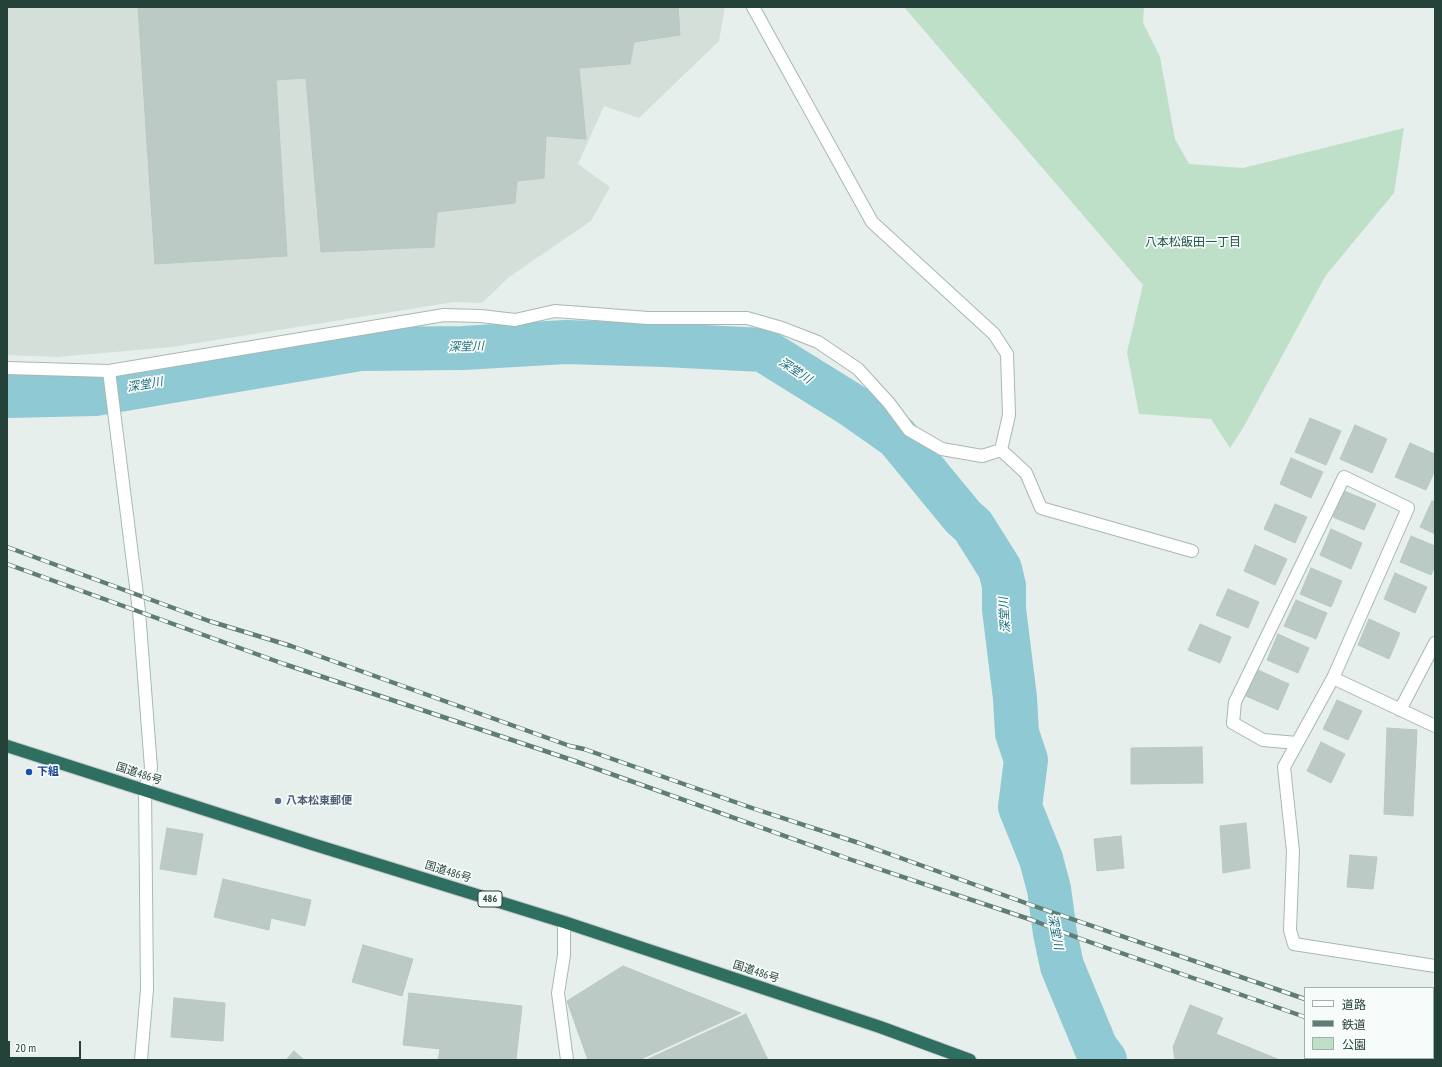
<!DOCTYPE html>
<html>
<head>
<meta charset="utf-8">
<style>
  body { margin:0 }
  #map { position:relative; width:1442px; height:1067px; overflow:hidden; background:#e6efeb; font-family:"PT Sans Narrow","Noto Sans JP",sans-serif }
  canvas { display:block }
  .frame { position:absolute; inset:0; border:8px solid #24423a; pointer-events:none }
  .legend { position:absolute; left:1304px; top:987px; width:130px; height:72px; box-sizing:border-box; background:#f7fbf9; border:1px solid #a3b1ad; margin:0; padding:5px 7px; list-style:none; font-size:12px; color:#24423a }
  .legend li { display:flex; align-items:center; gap:8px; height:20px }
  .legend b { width:20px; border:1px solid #a3b1ad }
  .scale { position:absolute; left:8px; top:1041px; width:73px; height:18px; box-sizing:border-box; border:2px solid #24423a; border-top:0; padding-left:5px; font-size:12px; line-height:14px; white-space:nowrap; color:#24423a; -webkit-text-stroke:3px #f7fbf9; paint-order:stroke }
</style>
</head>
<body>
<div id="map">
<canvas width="1442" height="1067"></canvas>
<div class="frame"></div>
<ul class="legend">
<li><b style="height:5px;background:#fff"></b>道路</li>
<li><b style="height:5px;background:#5f7d75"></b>鉄道</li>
<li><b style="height:11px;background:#bfe0c8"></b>公園</li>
</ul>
<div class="scale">20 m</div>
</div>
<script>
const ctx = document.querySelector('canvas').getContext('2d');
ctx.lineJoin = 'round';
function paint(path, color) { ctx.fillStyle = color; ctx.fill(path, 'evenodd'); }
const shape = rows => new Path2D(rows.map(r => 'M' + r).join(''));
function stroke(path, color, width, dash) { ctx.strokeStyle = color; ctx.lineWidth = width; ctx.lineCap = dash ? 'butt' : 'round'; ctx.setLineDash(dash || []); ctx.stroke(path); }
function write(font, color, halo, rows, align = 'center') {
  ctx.font = font + ' "PT Sans Narrow","Noto Sans JP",sans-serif'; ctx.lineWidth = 3.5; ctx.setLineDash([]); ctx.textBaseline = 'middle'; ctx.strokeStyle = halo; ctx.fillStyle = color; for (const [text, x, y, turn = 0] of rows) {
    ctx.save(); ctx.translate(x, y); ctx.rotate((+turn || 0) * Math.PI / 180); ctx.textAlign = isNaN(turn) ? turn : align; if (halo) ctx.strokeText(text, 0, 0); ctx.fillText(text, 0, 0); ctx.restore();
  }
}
paint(shape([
  [7,7,725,7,719,41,639,118,604,106,578,164,610,187,591,221,509,277,482,303,454,302,172,347,57,357,7,355]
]), '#d4dfda');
paint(shape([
  [904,7,1144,7,1143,23,1160,57,1175,139,1189,164,1243,168,1404,128,1394,193,1326,275,1243,428,1230,448,1211,419,1139,414,1127,352,1143,285]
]), '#bfe0c8');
stroke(shape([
  [7,396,95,394,360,349,463,348,566,342,664,345,763,350,850,404,897,437,963,517,973,526,1000,569,1004,586,1004,609,1015,698,1017,733,1026,760,1020,807,1041,859,1049,889,1055,933,1062,966,1096,1048,1105,1060]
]), '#8ec9d4', 44);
const building = shape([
  [138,7,678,7,680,35,634,42,630,64,579,68,586,139,546,136,544,178,517,181,515,203,437,212,434,247,321,252,306,78,276,80,287,256,155,264,138,7],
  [1310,418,1341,431,1326,465,1295,452,1310,418],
  [1355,425,1387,439,1372,473,1340,459,1355,425],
  [1410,443,1435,454,1435,470,1426,490,1395,477,1410,443],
  [1291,458,1323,472,1311,498,1280,484,1291,458],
  [1344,491,1376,504,1364,530,1333,517,1344,491],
  [1432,501,1435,502,1435,534,1420,527,1432,501],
  [1275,504,1307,517,1295,543,1264,529,1275,504],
  [1331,529,1362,543,1351,569,1320,555,1331,529],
  [1411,536,1435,546,1435,566,1431,575,1400,562,1411,536],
  [1255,545,1287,559,1275,585,1244,571,1255,545],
  [1311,568,1342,581,1331,607,1300,594,1311,568],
  [1395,573,1427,587,1415,613,1384,599,1395,573],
  [1228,589,1259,602,1248,628,1216,615,1228,589],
  [1296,600,1327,613,1316,639,1284,626,1296,600],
  [1369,619,1400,633,1389,659,1358,645,1369,619],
  [1200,624,1231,637,1220,663,1188,650,1200,624],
  [1278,634,1309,648,1298,673,1267,660,1278,634],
  [1258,670,1289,684,1278,710,1246,696,1258,670],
  [1337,700,1362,711,1348,740,1323,729,1337,700],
  [1387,728,1417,730,1413,816,1384,814,1387,728],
  [1321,742,1345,754,1331,783,1307,771,1321,742],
  [1202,747,1203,783,1131,784,1131,748,1202,747],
  [1246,823,1250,868,1223,873,1220,826,1246,823],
  [167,828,203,834,196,875,160,869,167,828],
  [1121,836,1124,868,1097,871,1094,839,1121,836],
  [1350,855,1377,857,1373,889,1347,887,1350,855],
  [223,879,311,900,305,926,271,918,269,930,214,917,223,879],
  [363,945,413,959,402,996,352,982,363,945],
  [623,966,741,1013,639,1060,588,1060,567,1001,623,966],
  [409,993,522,1006,516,1060,438,1060,440,1049,403,1045,409,993],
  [174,998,225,1003,223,1041,171,1037,174,998],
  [1190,1005,1223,1018,1216,1034,1280,1060,1175,1060,1173,1047,1190,1005],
  [746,1014,768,1060,646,1060,746,1014],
  [294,1051,304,1060,286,1060,294,1051]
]);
paint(building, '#bbcac4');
stroke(building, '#b8c9c2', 1);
const street = shape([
  [753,7,872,222,994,334,1007,354,1009,415,1001,450],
  [7,368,109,371,444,315,481,316,515,320,555,311,648,318,747,318,782,328,818,342,858,369,889,403,909,430,942,449,982,456,1001,450],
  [1001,450,1026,473,1041,508,1192,551],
  [1333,678,1435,726],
  [1400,710,1435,643],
  [1297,743,1263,740,1233,723,1235,702,1344,477,1408,508,1333,678,1284,767,1293,851,1290,930,1294,944,1435,966],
  [564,922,564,955,558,993,567,1060]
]);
const secondary = shape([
  [109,371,139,611,151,768,145,790,147,989,141,1060]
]);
const highway = shape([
  [7,746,312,844,564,922,880,1027,970,1060]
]);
stroke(street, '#a8b8b2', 14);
stroke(secondary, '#a4bbb3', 14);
stroke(highway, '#c2cac8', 14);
stroke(street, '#fff', 12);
stroke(secondary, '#fff', 12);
stroke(highway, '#2f6f62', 12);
const rail = shape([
  [7,547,209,621,291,646,570,746,584,749,752,808,859,843,1034,906,1305,999],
  [7,564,284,664,572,760,852,860,1032,920,1081,939,1305,1017],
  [1433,1044,1435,1044],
  [1423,1058,1429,1060]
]);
stroke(rail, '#5f7d75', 4.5);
stroke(rail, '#f7fbf9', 3, [9]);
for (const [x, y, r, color] of [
  [29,772,4,"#1a4fb4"],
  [278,801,4,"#5c6f8a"]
]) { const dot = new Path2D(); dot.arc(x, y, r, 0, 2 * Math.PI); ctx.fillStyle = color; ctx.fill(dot); stroke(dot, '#f7fbf9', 1.5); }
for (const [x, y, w] of [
  [490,899,24]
]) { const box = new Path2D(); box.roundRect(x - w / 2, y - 8, w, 16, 3); ctx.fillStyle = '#f7fbf9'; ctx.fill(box); stroke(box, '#24423a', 1); }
write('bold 10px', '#24423a', null, [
  ["486",490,899]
]);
write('bold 11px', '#164399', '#f7fbf9', [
  ["下組",37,772]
], 'left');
write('11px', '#24423a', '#f7fbf9', [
  ["国道486号",139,774,18],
  ["国道486号",448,872,17],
  ["国道486号",756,972,18]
]);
write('bold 11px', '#4e5e75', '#f7fbf9', [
  ["八本松東郵便",286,801]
], 'left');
write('12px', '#1f5548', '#f7fbf9', [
  ["八本松飯田一丁目",1193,243]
]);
write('italic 12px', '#1c6f80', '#f7fbf9', [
  ["深堂川",466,347,-2],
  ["深堂川",795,371,33],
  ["深堂川",145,385,-10],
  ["深堂川",1005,615,-94],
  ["深堂川",1055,932,79]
]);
</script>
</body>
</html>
